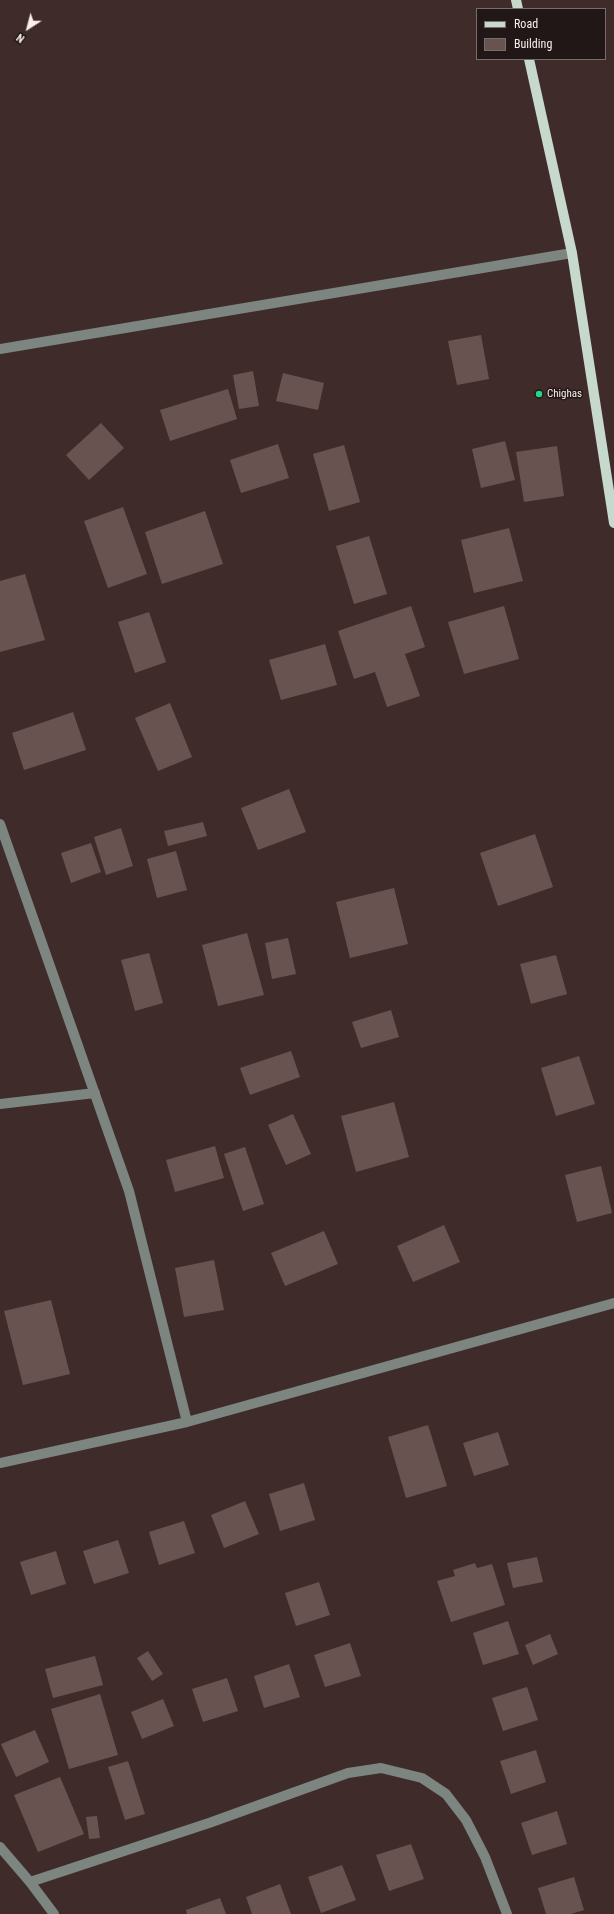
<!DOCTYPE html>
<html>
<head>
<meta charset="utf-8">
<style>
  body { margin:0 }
  #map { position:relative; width:614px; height:1914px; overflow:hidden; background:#3f2c2a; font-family:"Roboto Condensed",sans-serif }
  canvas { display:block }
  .legend { position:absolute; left:476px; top:8px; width:130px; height:52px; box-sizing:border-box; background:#201716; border:1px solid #786d6c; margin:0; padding:5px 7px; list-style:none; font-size:12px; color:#fcefed }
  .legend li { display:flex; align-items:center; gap:8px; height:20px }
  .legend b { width:20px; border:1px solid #786d6c }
  .north { position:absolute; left:8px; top:8px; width:40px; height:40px; -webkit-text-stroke:3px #201716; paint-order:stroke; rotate:216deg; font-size:11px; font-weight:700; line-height:16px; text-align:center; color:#fcefed }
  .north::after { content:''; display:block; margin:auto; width:14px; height:18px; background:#fcefed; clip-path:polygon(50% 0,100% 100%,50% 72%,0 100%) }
</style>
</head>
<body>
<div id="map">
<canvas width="614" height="1914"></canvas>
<ul class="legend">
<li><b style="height:5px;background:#c7d8cc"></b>Road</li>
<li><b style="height:11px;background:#685351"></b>Building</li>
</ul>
<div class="north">N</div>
</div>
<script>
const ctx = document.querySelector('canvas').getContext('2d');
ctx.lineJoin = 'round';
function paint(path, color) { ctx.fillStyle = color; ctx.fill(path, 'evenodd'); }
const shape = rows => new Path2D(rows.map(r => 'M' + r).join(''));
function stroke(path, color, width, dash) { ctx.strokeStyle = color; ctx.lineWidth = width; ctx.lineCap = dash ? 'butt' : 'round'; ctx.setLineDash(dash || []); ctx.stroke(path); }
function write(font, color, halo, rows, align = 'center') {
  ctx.font = font + ' "Roboto Condensed",sans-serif'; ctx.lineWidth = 3; ctx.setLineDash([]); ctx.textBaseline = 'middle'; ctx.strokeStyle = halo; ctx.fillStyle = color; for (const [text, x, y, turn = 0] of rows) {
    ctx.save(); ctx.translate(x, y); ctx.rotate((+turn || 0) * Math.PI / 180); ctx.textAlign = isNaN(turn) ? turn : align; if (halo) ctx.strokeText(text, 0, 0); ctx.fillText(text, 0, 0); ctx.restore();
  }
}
paint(shape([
  [481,335,489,379,457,385,448,341],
  [253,371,259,406,239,409,233,375],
  [283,373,324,383,318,410,276,401],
  [228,389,237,419,170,441,160,410],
  [101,423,124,448,89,480,66,455],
  [505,441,515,480,481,488,472,449],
  [278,444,289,478,241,493,230,460],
  [344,445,360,502,329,511,313,454],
  [557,446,564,496,524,502,516,452],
  [123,507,147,574,108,588,84,521],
  [205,511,223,564,162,584,145,532],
  [509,528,523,581,474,593,461,540],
  [369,536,387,594,354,604,336,546],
  [25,574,45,640,0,652,0,581],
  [411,606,425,647,405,654,420,696,387,707,375,672,354,679,338,631],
  [504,606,519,659,464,674,448,622],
  [149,612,166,662,135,673,118,622],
  [325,644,337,685,281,700,269,660],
  [170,703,192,757,158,771,135,718],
  [73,712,86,750,24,770,12,733],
  [289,789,306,832,258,850,241,808],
  [203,822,207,836,168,846,164,831],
  [121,828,133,866,106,875,94,837],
  [535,834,553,887,498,906,480,853],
  [91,843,101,872,71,883,61,853],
  [176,851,187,890,157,898,147,859],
  [394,888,408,944,350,958,336,902],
  [247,933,264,995,218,1006,202,945],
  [288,938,296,974,272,979,265,943],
  [149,953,163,1003,135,1011,121,960],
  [556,955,567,994,531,1004,520,964],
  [391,1010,399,1037,361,1048,352,1022],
  [291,1051,300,1077,250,1095,240,1068],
  [579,1056,595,1104,556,1116,541,1068],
  [394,1102,409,1157,356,1172,341,1116],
  [293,1114,311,1154,286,1165,268,1125],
  [215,1146,224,1178,175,1192,166,1160],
  [245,1147,264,1204,243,1211,224,1154],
  [601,1166,612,1213,577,1222,565,1175],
  [444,1225,460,1262,413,1282,397,1246],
  [324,1231,338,1264,285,1286,271,1253],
  [214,1260,224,1310,184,1317,175,1268],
  [51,1300,70,1374,23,1385,4,1311],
  [428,1425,447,1486,406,1498,388,1437],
  [498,1432,509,1465,474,1476,463,1443],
  [304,1483,315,1520,280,1531,269,1494],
  [245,1501,259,1534,224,1548,211,1515],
  [184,1521,195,1553,159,1565,149,1532],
  [118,1540,129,1573,94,1584,83,1551],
  [56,1551,66,1584,31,1595,20,1562],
  [537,1557,543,1582,513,1588,507,1563],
  [475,1563,477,1568,492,1564,505,1605,451,1622,437,1581,455,1576,453,1570],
  [319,1582,330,1615,296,1626,285,1593],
  [508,1621,519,1654,483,1665,473,1633],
  [550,1634,558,1654,533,1665,525,1645],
  [350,1643,361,1676,325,1687,314,1655],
  [148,1651,163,1674,152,1681,137,1658],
  [95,1656,103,1685,53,1698,45,1669],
  [289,1664,300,1697,264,1708,254,1676],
  [227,1678,238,1711,203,1722,192,1689],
  [527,1687,538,1720,503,1731,492,1698],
  [100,1694,118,1755,69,1769,51,1709],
  [163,1699,174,1726,142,1739,131,1712],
  [35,1730,49,1762,16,1777,1,1744],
  [536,1750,546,1782,511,1794,500,1761],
  [128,1761,145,1814,125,1820,108,1767],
  [60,1777,84,1834,38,1852,14,1795],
  [557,1811,567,1844,532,1855,521,1823],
  [97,1816,100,1838,89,1839,86,1817],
  [411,1844,424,1879,389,1891,376,1855],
  [342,1865,356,1900,321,1913,308,1877],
  [574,1877,584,1910,571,1914,546,1914,538,1888],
  [280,1884,291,1914,252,1914,246,1897],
  [220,1898,226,1914,187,1914,186,1910]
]), '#685351');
stroke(shape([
  [0,349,572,253],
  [0,824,129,1191,187,1422],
  [0,1104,95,1093],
  [0,1463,187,1422,614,1303],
  [0,1847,30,1882,209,1823,348,1773,381,1768,422,1778,446,1794,466,1820,485,1857,507,1914],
  [30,1882,54,1914]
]), '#7c857f', 10);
stroke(shape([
  [516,0,518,9],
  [529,59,572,253,614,523]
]), '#c7d8cc', 10);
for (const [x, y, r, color] of [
  [539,394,4,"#25d886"]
]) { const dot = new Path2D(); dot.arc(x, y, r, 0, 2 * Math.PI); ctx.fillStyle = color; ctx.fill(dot); stroke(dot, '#201716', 1.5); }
write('11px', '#fcefed', '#201716', [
  ["Chighas",547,394]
], 'left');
</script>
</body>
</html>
